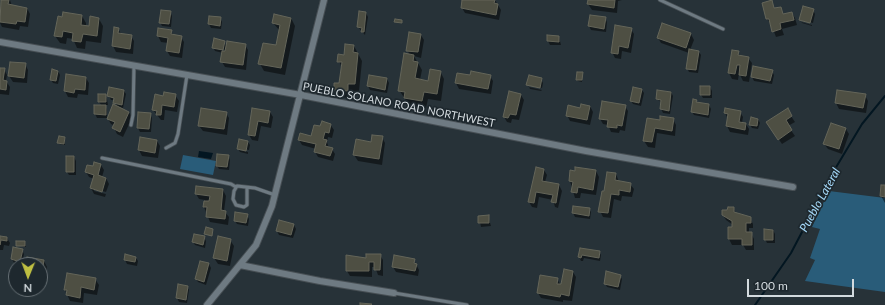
<!DOCTYPE html>
<html>
<head>
<meta charset="utf-8">
<style>
  body { margin:0 }
  #map { position:relative; width:885px; height:305px; overflow:hidden; background:#273238; font-family:Lato,sans-serif }
  canvas { display:block }
  .north { position:absolute; left:8px; top:257px; width:40px; height:40px; box-sizing:border-box; background:#1e282e; border:1px solid #666f74; border-radius:50%; rotate:181deg; font-size:11px; font-weight:700; line-height:16px; text-align:center; color:#d3dade }
  .north::after { content:''; display:block; margin:auto; width:14px; height:18px; background:#bebf42; clip-path:polygon(50% 0,100% 100%,50% 72%,0 100%) }
  .scale { position:absolute; left:747px; top:279px; width:107px; height:18px; box-sizing:border-box; border:2px solid #d3dade; border-top:0; padding-left:5px; font-size:12px; line-height:14px; white-space:nowrap; color:#d3dade; -webkit-text-stroke:3px #1e282e; paint-order:stroke }
</style>
</head>
<body>
<div id="map">
<canvas width="885" height="305"></canvas>
<div class="north">N</div>
<div class="scale">100 m</div>
</div>
<script>
const ctx = document.querySelector('canvas').getContext('2d');
ctx.lineJoin = 'round';
function paint(path, color) { ctx.fillStyle = color; ctx.fill(path, 'evenodd'); }
const shape = rows => new Path2D(rows.map(r => 'M' + r).join(''));
function stroke(path, color, width, dash) { ctx.strokeStyle = color; ctx.lineWidth = width; ctx.lineCap = dash ? 'butt' : 'round'; ctx.setLineDash(dash || []); ctx.stroke(path); }
function write(font, color, halo, rows, align = 'center') {
  ctx.font = font + ' Lato,sans-serif'; ctx.lineWidth = 3.5; ctx.setLineDash([]); ctx.textBaseline = 'middle'; ctx.strokeStyle = halo; ctx.fillStyle = color; for (const [text, x, y, turn = 0] of rows) {
    ctx.save(); ctx.translate(x, y); ctx.rotate((+turn || 0) * Math.PI / 180); ctx.textAlign = isNaN(turn) ? turn : align; if (halo) ctx.strokeText(text, 0, 0); ctx.fillText(text, 0, 0); ctx.restore();
  }
}
paint(shape([
  [183,155,216,161,213,175,180,169],
  [829,191,885,198,885,292,805,281,815,260,810,258,820,229,812,227]
]), '#295c79');
paint(shape([
  [199,151,213,153,211,159,198,157]
]), '#031621');
paint(shape([
  [2,0,10,0,12,6,27,8,30,14,28,27,20,26,19,30,2,27,0,23,0,7],
  [463,0,495,0,501,10,499,20,465,13,462,8],
  [589,0,622,0,618,1,617,13,592,10,588,4],
  [771,2,775,9,780,8,784,15,792,13,795,18,797,25,782,29,784,35,776,37,771,24,767,19],
  [813,10,815,14,813,23,801,20,801,22,812,25,812,26,802,23,800,20],
  [170,12,172,16,171,27,162,26,160,22],
  [360,12,366,13,368,17,365,35,358,27],
  [82,16,86,23,86,27,90,28,99,19,103,26,101,43,86,41,85,49,77,48,73,39,67,38,66,44,60,43,55,36],
  [210,17,220,18,222,22,221,29,211,28,209,24],
  [291,18,295,26,285,75,264,71,260,64,277,46,280,31,273,23],
  [605,18,607,22,606,32,591,30,589,26],
  [662,25,691,34,694,40,690,50,699,52,701,55,698,73,689,72,687,68,689,53,661,43,658,38],
  [118,29,122,35,131,36,134,41,133,54,116,52,113,46],
  [631,29,634,34,631,53,622,51,621,59,615,58,612,52],
  [171,31,174,36,181,37,184,42,182,58,170,56,167,51,168,43,161,42,158,36],
  [421,35,424,40,421,58,414,56,422,70,420,80,429,82,440,71,444,79,441,101,428,99,426,108,409,105,399,90,410,55,407,50],
  [559,37,561,45,550,45,548,41],
  [224,42,227,47,245,45,248,50,246,70,225,67,222,62,223,53,215,51,213,47],
  [221,45,225,52,223,52,219,46],
  [354,46,362,61,359,91,352,91,351,98,339,97,335,89,340,84,342,68,339,61],
  [738,52,741,57,748,58,752,63,749,82,743,81,739,73,738,80,732,79,729,73],
  [11,63,25,64,28,70,27,83,13,82,9,76],
  [0,69,4,69,7,75,6,81,10,87,9,95,0,94],
  [58,71,60,75,58,84,53,83,51,80],
  [772,71,774,75,772,84,754,81,752,77],
  [582,73,582,82,578,81,577,80],
  [458,74,471,76,490,76,493,81,491,94,459,89,456,83],
  [67,75,86,78,89,83,88,95,78,94,77,98,68,97,65,91],
  [387,79,389,83,387,93,370,90,368,86],
  [541,79,543,83,542,88,529,85,529,87,542,90,541,91,530,89,528,85],
  [710,87,712,91,712,98,703,98,701,95],
  [642,90,644,93,641,106,633,104,631,101],
  [124,91,126,94,123,108,118,107,129,112,132,118,123,137,117,134,114,128,115,126,111,124,108,119,117,107,115,100,111,100,109,96],
  [671,92,673,96,670,114,663,113,661,109,662,103,657,99],
  [105,95,107,99,108,105,105,105,107,110,107,118,97,118,95,114,95,106,102,106,99,102],
  [175,95,179,101,177,112,165,110,164,120,161,120,153,110,164,97],
  [156,110,162,111,162,113,156,112],
  [521,95,524,100,519,120,512,119,511,123,507,122,504,117],
  [865,95,868,101,866,113,839,109,836,103],
  [696,101,698,103,709,105,711,109,709,118,694,115,692,112],
  [590,106,593,112,590,125,570,121,567,115],
  [625,106,628,111,625,131,620,130,619,133,611,132,608,125,603,124,600,119],
  [253,109,270,112,273,117,271,128,261,126,258,141,252,140,249,135],
  [787,110,795,122,788,126,795,136,782,144,771,128],
  [740,112,743,117,742,123,746,124,749,129,748,135,730,132,727,126,728,119,725,113],
  [139,113,150,114,152,118,151,132,140,132,138,128],
  [226,113,229,118,227,135,203,131,199,126],
  [673,119,676,125,675,136,657,133,655,148,648,147,644,141,661,121],
  [758,119,760,123,758,129,752,128,750,125],
  [330,124,334,130,332,138,328,137,327,142,329,148,332,149,335,154,333,161,318,157,315,152,316,149,302,145,299,140,312,138,321,128],
  [846,129,849,134,842,154,828,149,824,144],
  [382,137,385,143,382,165,358,161,354,155],
  [65,138,65,145,59,144,58,143],
  [141,138,157,141,160,146,158,158,142,156,139,150],
  [248,142,250,145,249,150,239,148,239,150,248,152,248,154,240,152,238,149],
  [228,156,230,160,229,170,219,169,217,166],
  [74,157,76,161,76,175,69,175,67,172],
  [101,165,104,170,102,177,106,178,109,184,106,192,94,189,94,191,106,194,105,197,94,194,91,188,94,179,89,177,86,172],
  [544,170,547,175,545,182,559,185,562,191,558,208,555,207,553,200,539,197,537,208,532,207,529,202],
  [596,171,599,177,596,195,581,193,580,198,575,198,570,181],
  [616,174,619,182,630,184,634,189,632,197,622,196,621,201,614,199,611,218,603,217,600,211,605,192],
  [885,186,885,203,881,196],
  [223,190,226,196,224,211,229,217,228,225,210,222,204,207,205,200,199,199,196,194],
  [573,207,589,209,591,212,590,219,575,217,573,213],
  [733,208,736,213,750,218,753,224,753,228,749,228,749,233,751,233,754,239,754,250,746,250,743,245,732,245,729,239,729,228,733,228,733,225,726,220,723,215],
  [247,215,249,219,248,226,237,224,235,221],
  [488,216,491,226,481,227,479,217],
  [294,225,296,229,293,238,279,235,277,231],
  [773,230,775,234,775,243,767,243,765,239],
  [0,237,7,238,10,243,9,246,4,245,3,250,0,250],
  [204,237,206,241,205,248,195,245,193,242],
  [230,240,234,246,230,266,218,264,214,258],
  [25,242,26,247,17,245],
  [14,249,22,250,24,254,22,265,14,263,12,259],
  [581,249,599,252,601,255,600,261,584,258,583,261,581,261,579,257],
  [380,255,383,260,383,276,378,275,375,267,372,267,372,277,350,276,347,271,367,259],
  [136,258,138,261,137,266,127,264,125,260],
  [414,260,419,270,418,276,396,272,393,267],
  [44,261,47,267,44,284,40,283,40,265,27,265],
  [209,264,211,268,206,285,198,282,196,279],
  [573,272,576,277,572,301,563,300,563,302,541,298,538,293,557,279,562,287],
  [620,276,622,279,620,290,607,287,605,283],
  [95,279,99,285,97,295,84,293,83,303,70,301,65,290],
  [187,287,189,290,187,303,179,302,177,298]
]), '#0007');
stroke(shape([
  [755,305,791,253,835,169,862,124,885,96]
]), '#031621', 2);
const building = shape([
  [1,0,9,0,8,4,27,8,25,22,17,21,16,24,0,22,1,0],
  [462,0,495,0,494,3,498,4,496,15,461,8,462,0],
  [588,0,615,0,614,8,587,4,588,0],
  [772,0,774,8,781,7,783,14,792,12,794,20,780,23,781,29,772,32,769,19,766,19,762,3,772,0],
  [803,6,814,9,810,23,799,20,803,6],
  [161,10,171,11,169,24,159,23,161,10],
  [359,11,366,12,364,32,361,32,362,28,357,27,359,11],
  [63,12,82,15,81,25,89,26,90,16,99,18,97,36,83,34,81,42,72,41,73,33,63,31,62,37,54,36,58,16,62,17,63,12],
  [274,14,291,18,281,68,258,64,263,43,276,45,280,25,272,23,274,14],
  [590,15,606,17,604,29,588,26,590,15],
  [209,16,221,17,220,26,208,24,209,16],
  [395,19,402,20,402,23,394,22,395,19],
  [662,23,691,33,686,48,657,38,662,23],
  [615,25,632,28,628,48,619,46,618,54,611,53,615,25],
  [114,27,119,28,118,33,132,35,130,49,112,46,114,27],
  [158,28,172,30,171,34,182,36,179,53,166,51,168,38,157,36,158,28],
  [409,32,421,34,418,52,406,51,409,32],
  [547,35,559,36,559,42,547,41,547,35],
  [214,38,225,41,223,50,212,48,214,38],
  [227,41,246,44,243,65,220,62,222,51,225,51,227,41],
  [345,44,354,45,353,52,358,53,355,84,348,84,348,91,334,90,334,83,339,83,342,62,337,62,338,54,344,55,345,44],
  [689,49,699,51,696,70,686,69,689,49],
  [732,50,739,51,738,55,749,57,746,76,739,75,740,65,737,65,735,74,728,73,732,50],
  [404,53,414,55,413,61,418,62,415,78,428,81,430,69,441,71,437,94,424,92,422,101,404,98,405,92,398,91,404,53],
  [10,62,26,63,24,78,8,76,10,62],
  [753,66,773,70,770,81,751,77,753,66],
  [0,68,5,68,3,80,7,81,6,90,0,89,0,68],
  [52,69,58,71,56,81,50,80,52,69],
  [471,71,491,75,488,89,455,83,457,73,470,75,471,71],
  [577,72,583,72,582,80,576,80,577,72],
  [66,74,86,77,85,90,75,89,74,93,64,91,66,74],
  [369,75,387,78,385,90,367,86,369,75],
  [529,75,542,78,540,88,526,85,529,75],
  [700,86,710,86,710,95,700,95,700,86],
  [109,87,124,90,122,105,113,103,114,98,107,96,109,87],
  [633,87,642,89,639,103,630,101,633,87],
  [657,90,671,92,669,111,660,109,661,100,656,99,657,90],
  [837,90,866,94,863,108,835,103,837,90],
  [509,91,521,94,516,115,510,114,508,118,503,117,509,91],
  [164,92,176,94,174,107,162,105,161,115,156,115,157,111,152,110,155,94,163,96,164,92],
  [98,94,106,94,106,102,98,102,98,94],
  [693,99,697,100,696,102,709,104,708,115,691,112,693,99],
  [602,101,626,105,622,126,617,125,617,128,607,127,608,120,599,119,602,101],
  [113,104,129,112,120,132,112,128,115,122,107,119,113,104],
  [581,104,590,106,587,120,566,116,568,105,580,108,581,104],
  [94,105,106,105,106,115,94,114,94,105],
  [201,108,227,112,224,129,198,126,201,108],
  [252,108,270,111,268,123,258,121,255,136,248,135,252,108],
  [725,108,741,111,739,122,746,123,745,130,726,126,728,114,724,113,725,108],
  [788,108,792,116,786,120,792,130,778,140,766,122,788,108],
  [138,112,151,113,149,129,137,128,138,112],
  [660,116,674,118,672,131,655,128,652,142,643,141,647,118,660,120,660,116],
  [751,117,758,119,757,126,749,125,751,117],
  [322,121,331,124,329,133,325,132,323,139,327,140,325,146,333,148,330,156,314,152,316,144,298,140,300,133,311,136,314,125,320,126,322,121],
  [831,123,846,128,839,149,823,144,831,123],
  [372,135,383,136,379,159,353,155,356,139,371,142,372,135],
  [59,136,65,137,64,144,57,143,59,136],
  [140,137,157,140,155,153,138,150,140,137],
  [239,139,248,141,246,151,237,149,239,139],
  [217,154,229,155,227,167,216,166,217,154],
  [66,156,74,156,74,172,66,172,66,156],
  [94,162,101,164,98,175,106,178,102,192,90,188,94,175,85,172,87,165,93,166,94,162],
  [536,167,544,169,542,181,559,184,556,203,551,202,553,195,536,192,534,203,528,202,536,167],
  [575,167,596,170,593,190,578,187,577,193,571,192,573,182,569,181,570,170,575,171,575,167],
  [607,172,616,173,615,180,631,183,630,192,619,190,619,195,611,194,608,213,598,212,602,191,604,191,607,172],
  [881,185,885,185,885,197,880,196,881,185],
  [196,186,223,189,221,210,226,211,225,219,206,217,207,207,203,207,204,201,209,201,210,196,195,194,196,186],
  [573,206,590,208,589,216,572,213,573,206],
  [728,207,734,207,734,212,751,217,751,223,746,223,746,232,752,232,752,245,742,245,742,239,728,239,728,227,732,227,732,221,722,215,722,210,727,210,728,207],
  [235,212,248,214,246,223,234,221,235,212],
  [489,215,489,223,478,223,478,216,489,215],
  [279,220,294,224,291,235,276,231,279,220],
  [206,227,213,229,212,236,204,234,206,227],
  [764,229,773,230,773,240,764,240,764,229],
  [194,234,205,236,203,245,192,242,194,234],
  [0,236,7,237,7,241,1,240,0,245,0,236],
  [218,236,231,239,227,261,213,258,218,236],
  [16,241,25,241,25,246,16,246,16,241],
  [13,247,23,249,20,262,11,259,13,247],
  [580,248,600,251,599,258,582,255,581,258,578,257,580,248],
  [125,254,136,257,135,262,124,260,125,254],
  [366,254,381,254,380,270,374,270,374,262,369,262,369,271,346,271,346,255,366,258,366,254],
  [394,255,415,259,414,263,417,264,415,271,392,267,394,255],
  [27,257,44,260,41,279,40,265,26,265,27,257],
  [200,261,209,263,204,282,195,279,200,261],
  [564,269,573,271,569,296,561,294,560,297,537,293,540,275,558,278,557,284,561,284,564,269],
  [606,271,621,275,618,287,604,284,606,271],
  [67,273,96,278,94,290,81,287,80,298,66,295,67,290,64,290,67,273],
  [178,284,188,286,186,300,176,298,178,284],
  [360,303,372,304,371,305,360,305,360,303]
]);
paint(building, '#4e4f43');
stroke(building, '#646559', 1);
const service = shape([
  [660,0,723,29],
  [131,125,133,115,134,65],
  [166,148,175,143,178,134,187,75],
  [102,158,231,184,236,187],
  [247,188,247,205,244,207,236,205,233,199,234,191,237,186,255,188,275,195],
  [394,293,467,305]
]);
const minor = shape([
  [0,42,301,95,586,151,793,187],
  [240,265,320,281,394,293],
  [207,305,256,245,272,206,324,0]
]);
stroke(service, '#474f54', 4.5);
stroke(minor, '#474f54', 8);
stroke(service, '#6e7a82', 3);
stroke(minor, '#6e7a82', 6);
write('11px', '#d3dade', '#1e282e', [
  ["PUEBLO SOLANO ROAD NORTHWEST",399,105,11]
]);
write('italic 12px', '#a4d8f8', '#1e282e', [
  ["Pueblo Lateral",820,200,-61]
]);
</script>
</body>
</html>
